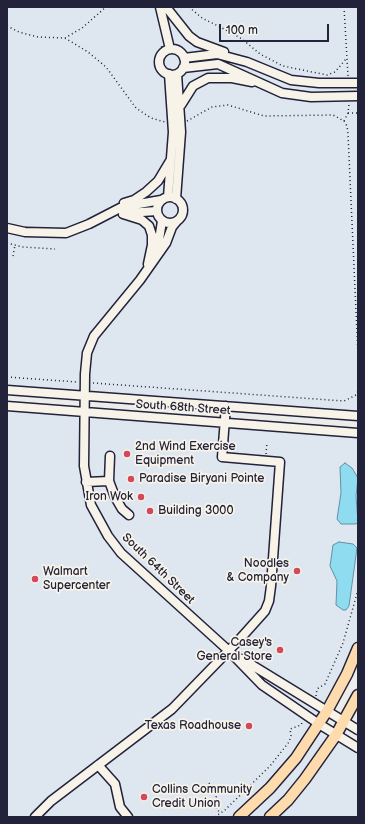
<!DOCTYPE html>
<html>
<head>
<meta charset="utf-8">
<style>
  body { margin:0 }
  #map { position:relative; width:365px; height:824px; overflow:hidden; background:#ecedeb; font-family:"Balsamiq Sans",sans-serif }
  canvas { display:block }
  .frame { position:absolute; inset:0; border:8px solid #22223b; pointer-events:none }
  .scale { position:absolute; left:219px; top:24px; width:110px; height:18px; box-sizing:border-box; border:2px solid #22223b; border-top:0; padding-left:5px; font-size:12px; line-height:14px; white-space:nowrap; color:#22223b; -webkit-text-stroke:3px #f7f3e8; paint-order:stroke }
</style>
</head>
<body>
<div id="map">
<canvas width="365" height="824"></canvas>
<div class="frame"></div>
<div class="scale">100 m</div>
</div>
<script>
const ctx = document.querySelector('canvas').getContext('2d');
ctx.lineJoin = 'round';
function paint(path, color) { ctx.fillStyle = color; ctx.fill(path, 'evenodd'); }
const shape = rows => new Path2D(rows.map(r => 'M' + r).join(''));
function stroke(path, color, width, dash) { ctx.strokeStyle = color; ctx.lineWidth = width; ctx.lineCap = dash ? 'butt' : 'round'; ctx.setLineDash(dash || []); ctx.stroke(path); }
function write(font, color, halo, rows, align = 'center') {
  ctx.font = font + ' "Balsamiq Sans",sans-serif'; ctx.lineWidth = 3.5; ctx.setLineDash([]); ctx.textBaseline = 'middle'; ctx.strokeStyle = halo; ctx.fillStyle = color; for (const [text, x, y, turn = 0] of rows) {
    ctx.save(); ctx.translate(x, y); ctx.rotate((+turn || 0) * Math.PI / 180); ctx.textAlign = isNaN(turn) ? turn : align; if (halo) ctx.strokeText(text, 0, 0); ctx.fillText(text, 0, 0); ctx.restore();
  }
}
paint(shape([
  [7,7,358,7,358,416,7,390],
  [7,406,358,433,358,648,319,724,358,747,358,817,7,817]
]), '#dee6ef');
const water = shape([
  [345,463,352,468,358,478,356,496,358,522,356,524,341,524,337,519,341,493,340,467,345,463],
  [339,542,353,544,357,548,349,606,346,610,343,610,336,605,337,581,330,566,333,545,339,542]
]);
paint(water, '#8fdbef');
stroke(water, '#6391a7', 1);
const minor = shape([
  [160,7,170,49],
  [166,7,189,36,197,42,224,52],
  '159 62a13 13 0 1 1 26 0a13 13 0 1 1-26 0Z',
  [184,58,217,54,247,62,291,80,319,83,358,83],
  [183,68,218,64,282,93,311,97,358,96],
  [181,105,193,86,208,78,232,78,252,82],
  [168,197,173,132,169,74],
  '157 210a13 13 0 1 1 26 0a13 13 0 1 1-26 0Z',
  [176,199,181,132,177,74],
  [124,203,134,200,146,192,158,181,170,161],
  [127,213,157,211],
  [123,214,142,220,149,226,152,235,152,245,148,264],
  [177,221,172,227,166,243,140,280,94,336,87,353,85,374,84,466,91,505,108,536,121,553,229,651,262,685,319,724,358,748],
  [7,228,25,232,66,233,89,224,122,207,161,200],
  [154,253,159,240,162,221],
  [7,390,358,416],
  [7,406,358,433],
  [109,481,110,456],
  [86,482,109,481,115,497,122,509,129,515],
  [242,659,358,730],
  [98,765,115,784,120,807,128,817],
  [35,817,51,801,172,709,239,640,265,611,269,601,271,586,280,462,222,457,226,406]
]);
const major = shape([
  [239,817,270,788,296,758,327,711,347,674,358,648],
  [270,817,288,800,305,779,336,735,358,695]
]);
stroke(minor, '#22223b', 11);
stroke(major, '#22223b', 13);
stroke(shape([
  [189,7,202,18,226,30,242,39,260,54,283,66,327,75,335,72,346,59],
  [344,7,348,76],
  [7,26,19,32,38,37,65,38,82,28,106,7],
  [65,38,88,52,106,67,136,108,151,118,165,122],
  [161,76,155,67,155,60,162,46],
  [348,113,358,113],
  [187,121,212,107,228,105,264,116,333,115,344,121,347,126,348,134,358,355],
  [344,121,348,113,349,104],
  [7,243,22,247,55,249],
  [13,256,15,245],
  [7,377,77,382],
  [93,383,344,401,356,395,358,391],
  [266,454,267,442],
  [316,696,317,689,325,684,343,643,358,590],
  [209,783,217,794,214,805,220,813],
  [215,817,225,810,270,766,289,742,291,736,290,729,301,725,302,723]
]), '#22223b', 1.5, [1, 3]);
stroke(minor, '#f7f3e8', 8);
stroke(major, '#fedbac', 10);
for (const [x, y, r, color] of [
  [127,454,4,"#d1495b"],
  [131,479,4,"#d1495b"],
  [141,497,4,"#d1495b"],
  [150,511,4,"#d1495b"],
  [297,571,4,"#d1495b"],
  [35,579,4,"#d1495b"],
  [280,650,4,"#d1495b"],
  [249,726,4,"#d1495b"],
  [144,797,4,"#d1495b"]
]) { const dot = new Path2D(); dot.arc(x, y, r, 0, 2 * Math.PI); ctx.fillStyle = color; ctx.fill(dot); stroke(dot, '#f7f3e8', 1.5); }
write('12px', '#22223b', '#f7f3e8', [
  ["South 68th Street",183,408,4],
  ["South 64th Street",158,569,44]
]);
write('12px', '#22223b', '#f7f3e8', [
  ["2nd Wind Exercise",135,447],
  ["Equipment",135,461],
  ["Paradise Biryani Pointe",139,479],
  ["Iron Wok",133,497,"right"],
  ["Building 3000",158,511],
  ["Noodles",289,564,"right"],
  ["& Company",289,578,"right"],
  ["Walmart",43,572],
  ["Supercenter",43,586],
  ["Casey's",272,643,"right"],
  ["General Store",272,657,"right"],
  ["Texas Roadhouse",241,726,"right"],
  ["Collins Community",152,790],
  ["Credit Union",152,804]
], 'left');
</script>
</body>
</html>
